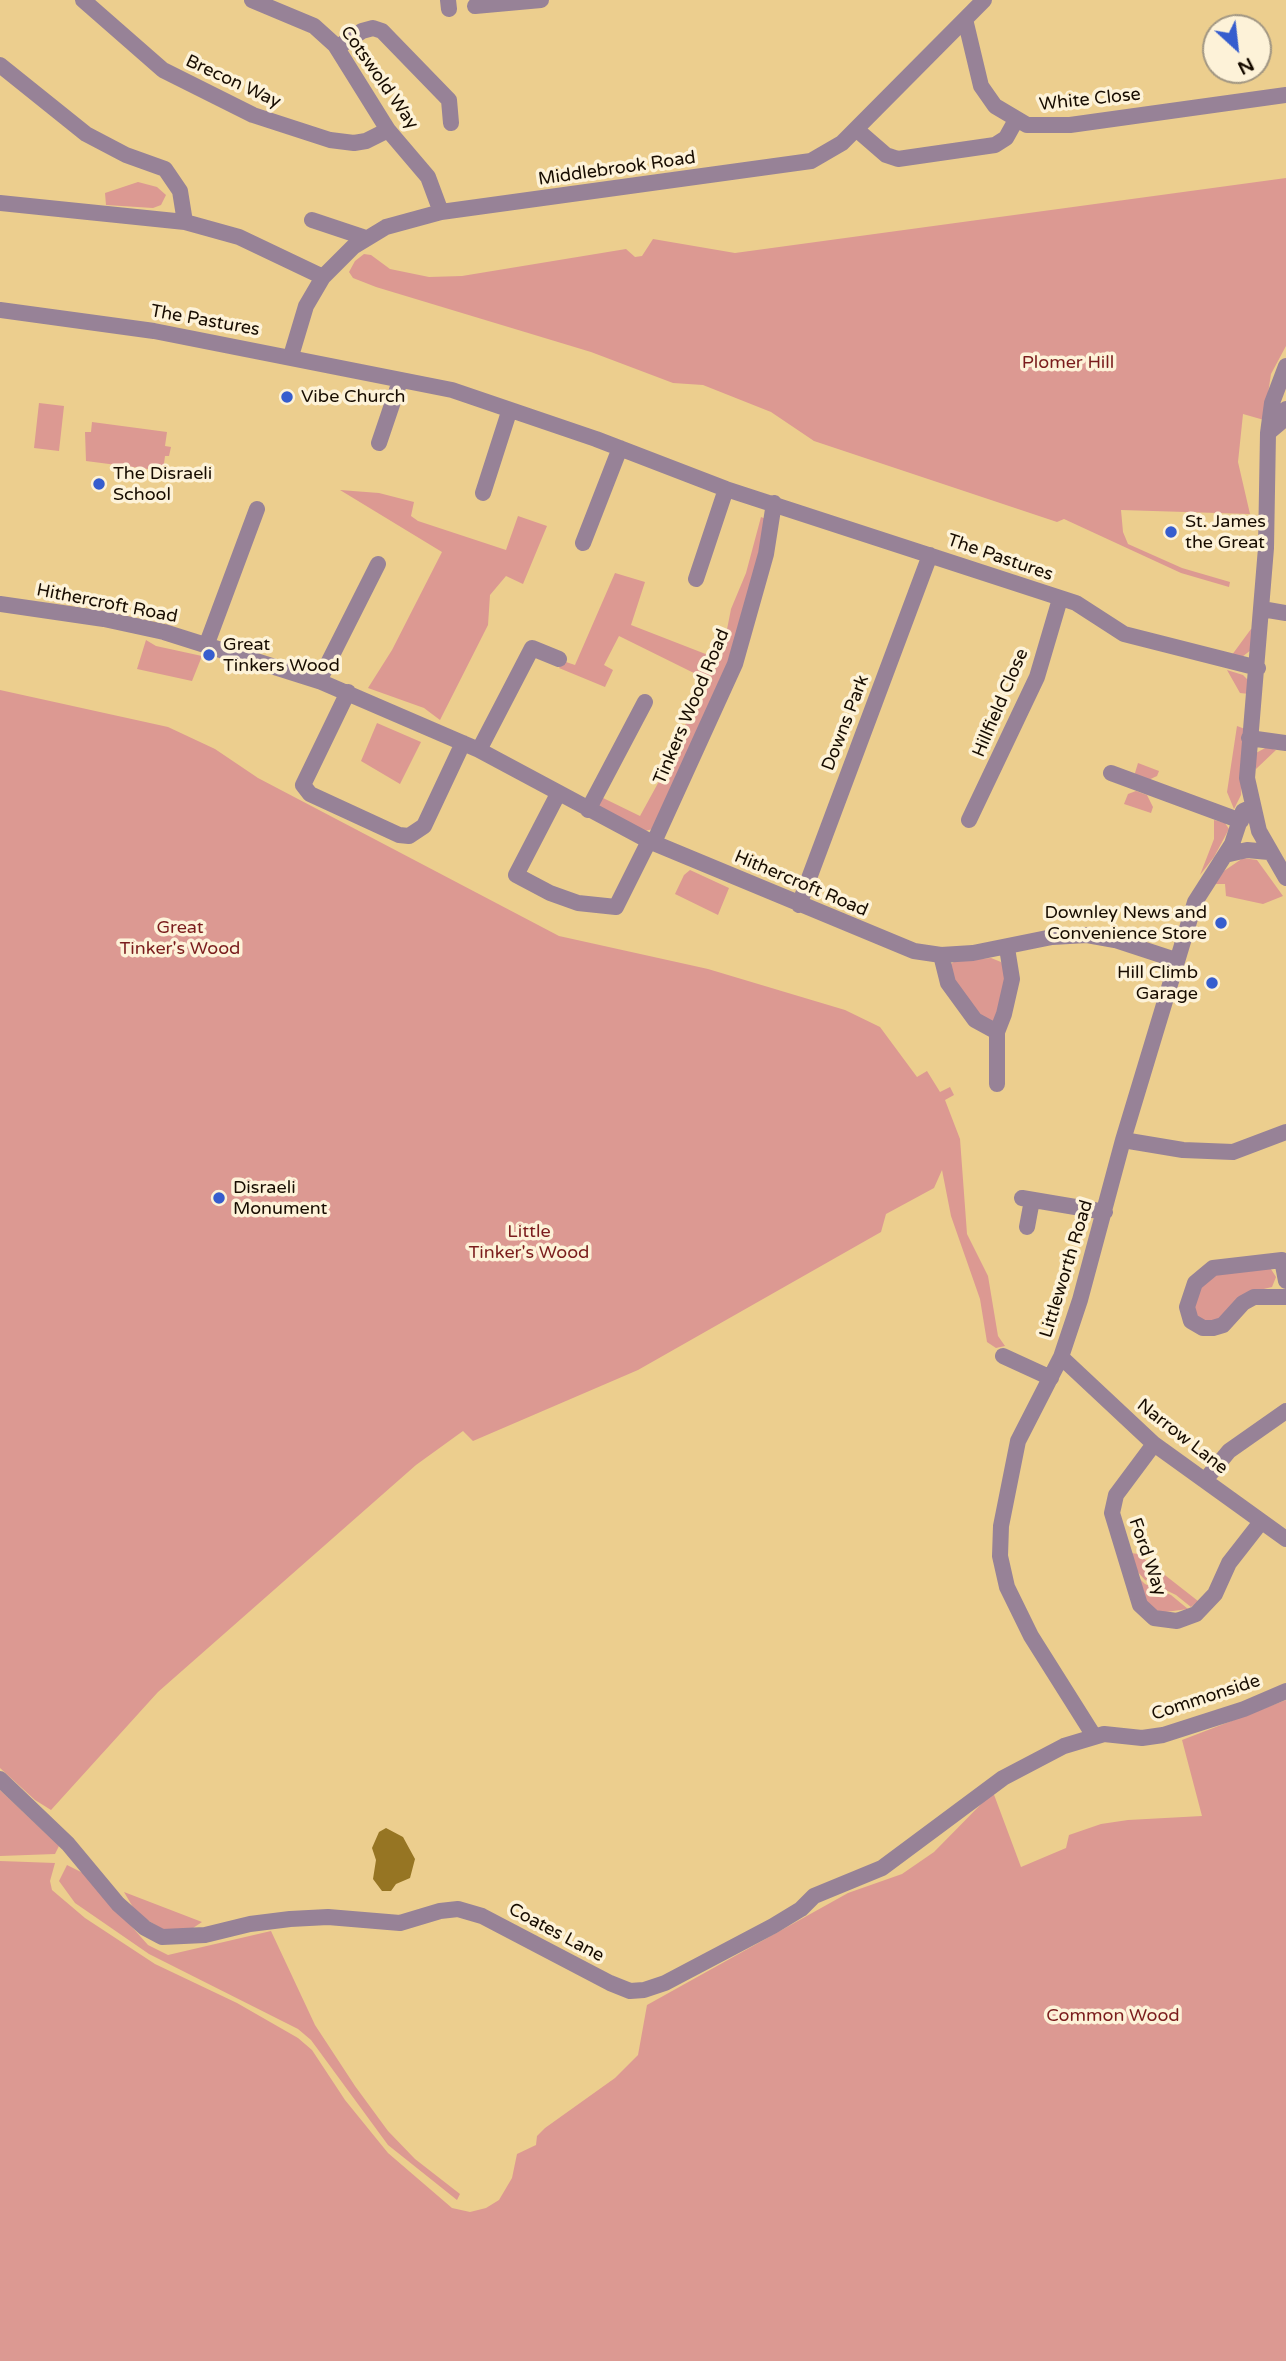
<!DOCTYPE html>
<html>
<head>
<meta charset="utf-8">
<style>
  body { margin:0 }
  #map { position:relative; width:1286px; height:2361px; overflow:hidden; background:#ecce8e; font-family:"Varela Round",sans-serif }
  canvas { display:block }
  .north { position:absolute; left:1202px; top:14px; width:70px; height:70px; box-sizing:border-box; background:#fdf2d8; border:2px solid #a19682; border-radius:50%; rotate:153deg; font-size:19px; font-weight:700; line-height:28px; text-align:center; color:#170c00 }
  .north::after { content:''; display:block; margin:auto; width:24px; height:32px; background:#365dce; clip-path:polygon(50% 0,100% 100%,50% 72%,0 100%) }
</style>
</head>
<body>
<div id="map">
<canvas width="1286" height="2361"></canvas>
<div class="north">N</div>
</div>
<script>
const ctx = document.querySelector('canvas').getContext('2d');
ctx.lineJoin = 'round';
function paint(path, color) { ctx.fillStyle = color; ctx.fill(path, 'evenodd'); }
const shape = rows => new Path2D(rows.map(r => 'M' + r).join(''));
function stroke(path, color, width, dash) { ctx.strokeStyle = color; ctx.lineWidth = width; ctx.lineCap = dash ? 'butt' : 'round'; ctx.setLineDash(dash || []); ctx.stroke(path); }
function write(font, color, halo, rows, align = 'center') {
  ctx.font = font + ' "Varela Round",sans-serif'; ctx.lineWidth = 7; ctx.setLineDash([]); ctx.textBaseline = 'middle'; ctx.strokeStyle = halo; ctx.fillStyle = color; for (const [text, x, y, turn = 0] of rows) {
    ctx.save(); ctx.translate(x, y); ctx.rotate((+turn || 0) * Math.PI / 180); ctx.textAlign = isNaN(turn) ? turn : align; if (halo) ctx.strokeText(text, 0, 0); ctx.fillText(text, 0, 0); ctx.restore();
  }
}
paint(shape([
  [1286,178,1286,346,1271,374,1264,420,1243,414,1238,462,1250,514,1121,510,1123,532,1128,544,1182,568,1230,582,1229,587,1181,573,1064,519,1057,522,814,441,771,412,703,385,673,383,591,352,376,287,353,278,349,272,355,261,364,254,371,255,390,269,429,277,462,276,626,249,635,257,642,256,653,239,735,253],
  [138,182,157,187,166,195,161,205,153,208,106,205,105,193],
  [39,403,64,406,59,451,34,448],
  [92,422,167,432,165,446,171,447,169,456,165,456,163,471,86,461,85,432,91,432],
  [340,490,379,493,414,502,411,516,418,521,506,550,518,516,547,526,523,584,506,576,490,595,488,625,440,720,424,708,368,688,392,650,442,552],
  [761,517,766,519,739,641,653,829,641,832,600,811,598,804,601,797,640,816,663,774,706,679,619,636,604,665,613,670,605,687,559,668,563,661,575,665,615,573,645,582,631,625,721,660,731,609,746,573],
  [1251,629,1255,629,1251,650,1238,660,1229,659],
  [146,640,156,646,202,656,192,681,137,669],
  [1227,670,1243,675,1249,681,1249,694,1240,693],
  [0,690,168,727,215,749,258,778,559,936,708,969,845,1010,880,1027,917,1077,927,1071,940,1092,950,1087,954,1095,945,1100,960,1139,967,1234,988,1276,998,1336,1005,1346,996,1348,987,1342,980,1299,951,1216,942,1170,934,1188,886,1214,881,1232,638,1370,473,1441,463,1431,416,1465,158,1692,51,1810,35,1800,0,1768],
  [377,723,421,742,400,784,361,761],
  [1237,726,1245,729,1241,795,1234,809,1227,792],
  [1267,747,1276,750,1256,769,1256,753],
  [1138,763,1159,771,1157,776,1144,782,1137,779,1135,773],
  [1136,791,1147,795,1153,807,1151,813,1124,804,1128,794],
  [1214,820,1225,823,1229,829,1214,857,1200,875,1214,839],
  [1243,858,1257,860,1283,896,1263,904,1226,896,1225,884,1215,884,1224,871],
  [690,870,729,888,718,915,675,894,684,875],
  [991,958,1001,962,1007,973,998,1017,990,1024,963,998,948,966,955,961],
  [1269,1266,1276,1277,1272,1287,1247,1293,1217,1322,1195,1321,1189,1302,1203,1276],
  [1131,1553,1138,1554,1198,1601,1191,1607,1176,1595,1145,1580,1136,1570],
  [1137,1576,1145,1584,1171,1595,1188,1609,1158,1613,1148,1606],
  [1286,1700,1286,2361,0,2361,0,1861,55,1863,50,1881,52,1890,85,1918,155,1964,237,2003,298,2038,312,2050,345,2100,388,2153,452,2208,470,2212,486,2208,499,2200,512,2178,517,2154,536,2145,537,2136,545,2128,615,2078,638,2055,647,2005,848,1893,902,1874,934,1852,993,1792,1021,1867,1066,1848,1069,1835,1101,1824,1128,1820,1202,1816,1182,1740],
  [0,1790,59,1846,55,1854,0,1856],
  [67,1865,85,1874,148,1945,168,1955,271,1931,315,2025,355,2086,388,2131,415,2159,460,2194,457,2200,388,2145,311,2040,298,2029,149,1954,75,1903,59,1881],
  [124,1892,202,1922,187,1932,164,1930,137,1914]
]), '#dc9992');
paint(shape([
  [386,1828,403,1837,415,1859,410,1878,396,1884,391,1891,382,1891,373,1879,376,1860,372,1848,379,1832]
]), '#967523');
stroke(shape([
  [83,0,163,70,253,115,330,140,354,143,366,141,388,130],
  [252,0,314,26,335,45,388,130,428,177,441,212],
  [448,0,449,9],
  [475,6,541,0],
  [965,19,981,86,995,106,1027,125,1070,125,1286,95],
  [338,47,362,31,373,28,382,31,449,100,451,123],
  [0,65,86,134,126,155,165,169,180,191,185,222],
  [856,129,886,155,898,159,995,145,1006,138,1016,120],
  [0,203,185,222,239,237,323,277],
  [312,220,366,238],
  [0,310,154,331,452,390,596,439,726,489,1076,603,1124,634,1258,668],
  [291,356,306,306,323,277,353,247,386,227,441,212,811,161,842,143,984,0],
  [1286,366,1272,403,1268,433,1266,548,1247,778,1259,831,1286,878],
  [1268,433,1281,422,1286,409],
  [379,443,400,381],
  [483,493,509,412],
  [583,543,620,448],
  [696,579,726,489],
  [0,604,104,619,164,632,319,681,479,750,649,841,914,951,941,955,973,953,1052,937,1087,935,1115,940,1176,960],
  [1262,609,1286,613],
  [206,646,257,509],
  [319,681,378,564],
  [348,692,303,785,310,794,399,835,409,836,424,826,463,743],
  [1249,738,1286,743],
  [479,750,532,648,559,659],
  [1111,773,1241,821],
  [558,794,516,875,550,893,578,903,616,907,649,841],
  [588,810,645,702],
  [969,820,1037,677,1060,599],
  [654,842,735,664,766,554,774,503],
  [1225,855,1247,850,1269,852],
  [799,905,930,555],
  [941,955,948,983,975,1020,997,1032,1004,1014,1012,979,1007,948],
  [997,1032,997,1084],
  [1123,1140,1183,1150,1233,1152,1286,1132],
  [1022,1198,1105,1212],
  [1027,1227,1032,1200],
  [1286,1281,1282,1260,1213,1268,1195,1283,1187,1307,1191,1321,1203,1328,1213,1328,1223,1325,1243,1303,1254,1297,1286,1297],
  [1003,1356,1051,1378],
  [1061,1357,1154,1444,1286,1539],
  [1154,1444,1116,1495,1112,1513,1140,1605,1154,1618,1177,1621,1196,1614,1215,1594,1229,1563,1261,1522],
  [1206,1479,1229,1451,1286,1411],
  [1094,1736,1031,1636,1007,1587,1000,1556,1001,1526,1018,1441,1061,1357,1080,1300,1123,1140,1195,902,1232,844,1243,811,1252,807],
  [0,1779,68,1844,118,1904,145,1928,162,1937,205,1935,250,1924,290,1919,328,1917,400,1923,440,1911,458,1909,482,1916,610,1983,630,1991,644,1990,665,1983,773,1926,801,1909,814,1896,882,1868,1003,1778,1064,1746,1104,1734,1142,1738,1163,1735,1244,1709,1286,1691]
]), '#978297', 16);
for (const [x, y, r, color] of [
  [287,397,7,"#365dce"],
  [99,484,7,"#365dce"],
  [1171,532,7,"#365dce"],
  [209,655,7,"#365dce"],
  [1221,923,7,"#365dce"],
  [1212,983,7,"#365dce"],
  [219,1198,7,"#365dce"]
]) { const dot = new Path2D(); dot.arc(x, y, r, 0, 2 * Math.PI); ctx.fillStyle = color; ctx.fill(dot); stroke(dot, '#fdf2d8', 2.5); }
write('18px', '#170c00', '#fdf2d8', [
  ["Cotswold Way",379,78,55],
  ["Brecon Way",233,82,25],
  ["White Close",1090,100,-6],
  ["Middlebrook Road",617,169,-8],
  ["The Pastures",205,321,10],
  ["The Pastures",1000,558,19],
  ["Hithercroft Road",107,604,11],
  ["Hillfield Close",1001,703,-67],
  ["Tinkers Wood Road",692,707,-67],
  ["Downs Park",846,723,-69],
  ["Hithercroft Road",801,884,23],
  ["Littleworth Road",1067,1269,-73],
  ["Narrow Lane",1182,1437,38],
  ["Ford Way",1147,1557,71],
  ["Commonside",1206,1698,-18],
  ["Coates Lane",556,1933,28]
]);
write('18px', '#7a1c1c', '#fdf2d8', [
  ["Plomer Hill",1068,363],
  ["Great",180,928],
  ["Tinker's Wood",180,949],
  ["Little",529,1232],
  ["Tinker's Wood",529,1253],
  ["Common Wood",1113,2016]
]);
write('18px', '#170c00', '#fdf2d8', [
  ["Vibe Church",301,397],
  ["The Disraeli",113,474],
  ["School",113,495],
  ["St. James",1185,522],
  ["the Great",1185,543],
  ["Great",223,645],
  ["Tinkers Wood",223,666],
  ["Downley News and",1207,913,"right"],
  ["Convenience Store",1207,934,"right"],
  ["Hill Climb",1198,973,"right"],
  ["Garage",1198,994,"right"],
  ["Disraeli",233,1188],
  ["Monument",233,1209]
], 'left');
</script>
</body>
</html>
